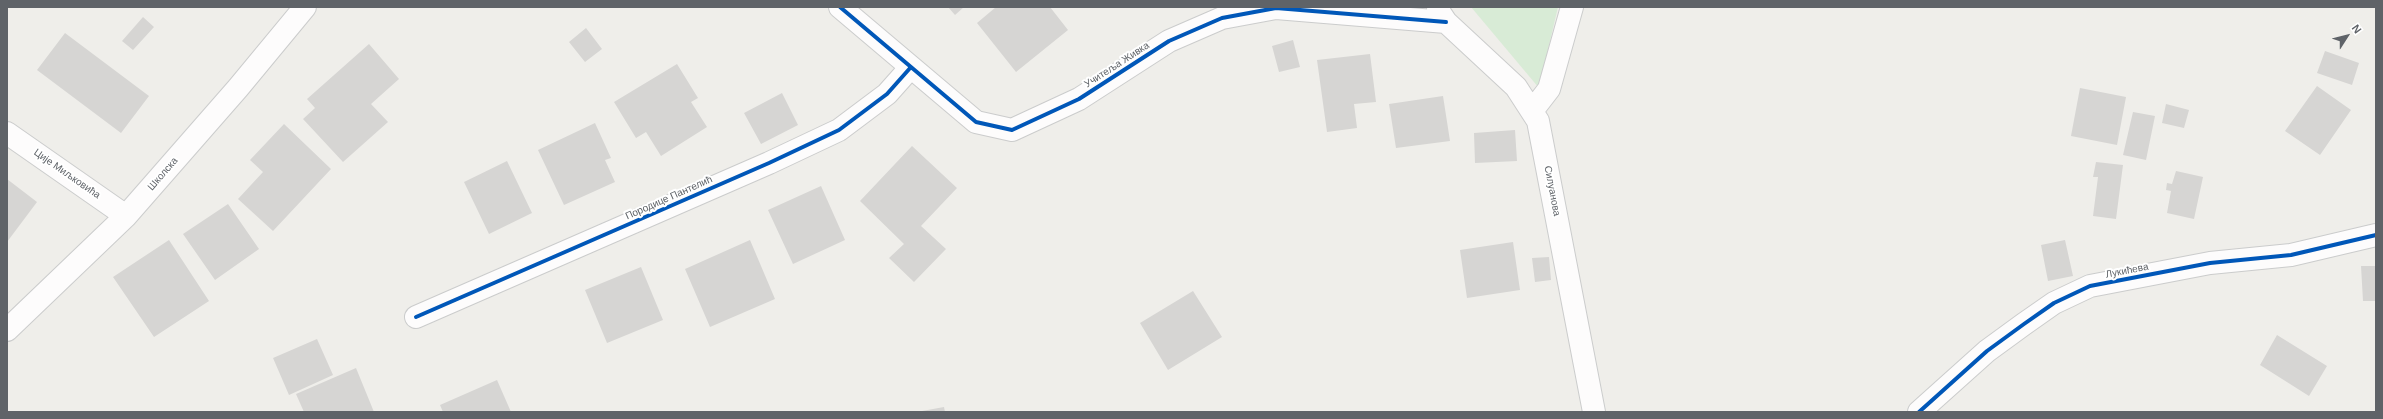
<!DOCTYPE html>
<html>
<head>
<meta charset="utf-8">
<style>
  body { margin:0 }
  #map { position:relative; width:2383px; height:419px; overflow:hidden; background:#efeeea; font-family:Arial,sans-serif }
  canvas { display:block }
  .frame { position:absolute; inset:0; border:8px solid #5f6368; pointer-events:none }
  .north { position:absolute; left:2327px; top:16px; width:40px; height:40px; -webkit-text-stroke:3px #fff; paint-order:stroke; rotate:54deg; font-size:11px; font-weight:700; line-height:16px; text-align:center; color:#5f6368 }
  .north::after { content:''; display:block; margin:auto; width:14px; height:18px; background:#5f6368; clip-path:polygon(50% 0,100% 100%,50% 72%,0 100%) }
</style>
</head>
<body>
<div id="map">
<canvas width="2383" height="419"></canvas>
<div class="frame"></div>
<div class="north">N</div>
</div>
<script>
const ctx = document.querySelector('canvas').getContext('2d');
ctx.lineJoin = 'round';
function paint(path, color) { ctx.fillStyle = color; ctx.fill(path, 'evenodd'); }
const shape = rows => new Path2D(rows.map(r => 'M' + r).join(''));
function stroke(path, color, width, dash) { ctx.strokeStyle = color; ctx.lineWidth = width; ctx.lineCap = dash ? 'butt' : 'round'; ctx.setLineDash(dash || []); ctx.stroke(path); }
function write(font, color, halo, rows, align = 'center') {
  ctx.font = font + ' Arial,sans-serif'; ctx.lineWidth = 4; ctx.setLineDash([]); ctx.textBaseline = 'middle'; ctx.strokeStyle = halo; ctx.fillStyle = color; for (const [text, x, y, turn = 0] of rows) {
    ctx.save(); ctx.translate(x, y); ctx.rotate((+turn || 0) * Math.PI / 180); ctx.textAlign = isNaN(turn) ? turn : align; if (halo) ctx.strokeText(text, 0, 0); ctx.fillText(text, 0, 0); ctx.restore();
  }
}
paint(shape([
  [1471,7,1558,7,1539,88]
]), '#d8ebd6');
paint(shape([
  [948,7,964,7,955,15],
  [996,7,1050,7,1068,30,1016,72,977,23],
  [143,17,154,27,133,50,122,41],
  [586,28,602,49,585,62,569,42],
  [65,33,149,96,121,133,37,70],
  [1293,40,1300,67,1279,72,1272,46],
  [369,44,399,79,371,104,388,122,343,162,303,119,315,108,307,99],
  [2325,51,2359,63,2352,85,2317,73],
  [1370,54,1376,102,1354,104,1357,128,1327,132,1317,60],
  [677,64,698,98,691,102,707,127,661,156,646,132,636,138,614,102],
  [2317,86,2351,110,2320,155,2285,131],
  [2080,88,2126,97,2117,145,2071,136],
  [782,93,798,125,761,144,744,113],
  [1443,96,1450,141,1396,148,1389,104],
  [2166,104,2189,110,2184,128,2162,123],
  [2133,112,2155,116,2146,160,2123,155],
  [595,123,611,158,605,160,615,182,564,205,538,150],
  [284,124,331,169,273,231,238,199,263,172,250,160],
  [1515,130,1517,161,1475,163,1474,133],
  [912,146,957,188,921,226,946,249,914,282,889,258,904,244,860,201],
  [507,161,532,213,489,234,464,182],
  [2096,162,2123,165,2116,219,2093,216,2098,177,2093,177],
  [2176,171,2203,177,2194,219,2167,213,2171,191,2166,190,2167,183,2172,184],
  [7,179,37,202,7,242],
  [821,186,845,240,793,264,768,210],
  [228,204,259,249,215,280,183,234],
  [169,240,209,301,154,337,113,277],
  [750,240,775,299,710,327,685,269],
  [2065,240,2073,276,2048,281,2041,245],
  [1513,242,1520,290,1467,298,1460,250],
  [1549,257,1551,280,1535,282,1532,258],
  [2361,266,2376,266,2376,301,2363,301],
  [641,267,663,320,607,343,585,290],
  [1193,291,1222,337,1168,370,1140,323],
  [2277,335,2327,366,2309,396,2260,365],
  [317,339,333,375,289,395,273,358],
  [356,368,374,412,304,412,296,394],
  [497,380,511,412,443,412,440,405],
  [944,407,945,412,922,412,922,411]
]), '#d6d5d3');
const minor = shape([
  [840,7,976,122,1012,130,1079,99,1169,41,1222,18,1276,8,1446,22],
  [1438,10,1446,22,1516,87,1538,121,1594,412],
  [1532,111,1549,89,1572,7],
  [7,133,126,216],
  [416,317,769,163,839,130,887,94,911,67],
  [7,330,126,216,238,88,305,7],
  [1919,412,1987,351,2024,324,2054,303,2090,286,2210,263,2291,255,2376,235]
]);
stroke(minor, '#cbcccc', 24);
stroke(minor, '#fdfcfc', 22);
stroke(shape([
  [840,7,976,122,1012,130,1079,99,1169,41,1222,18,1276,8,1446,22],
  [416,317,769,163,839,130,887,94,911,67],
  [1919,412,1987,351,2024,324,2054,303,2090,286,2210,263,2291,255,2376,235]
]), '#0057b8', 4);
write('10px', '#5f6368', '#fff', [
  ["Учитеља Живка",1117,65,-33],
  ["Ције Миљковића",67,174,35],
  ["Школска",163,174,-49],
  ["Силуанова",1552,191,79],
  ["Породице Пантелић",669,198,-24],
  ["Лукићева",2127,271,-11]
]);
</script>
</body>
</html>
